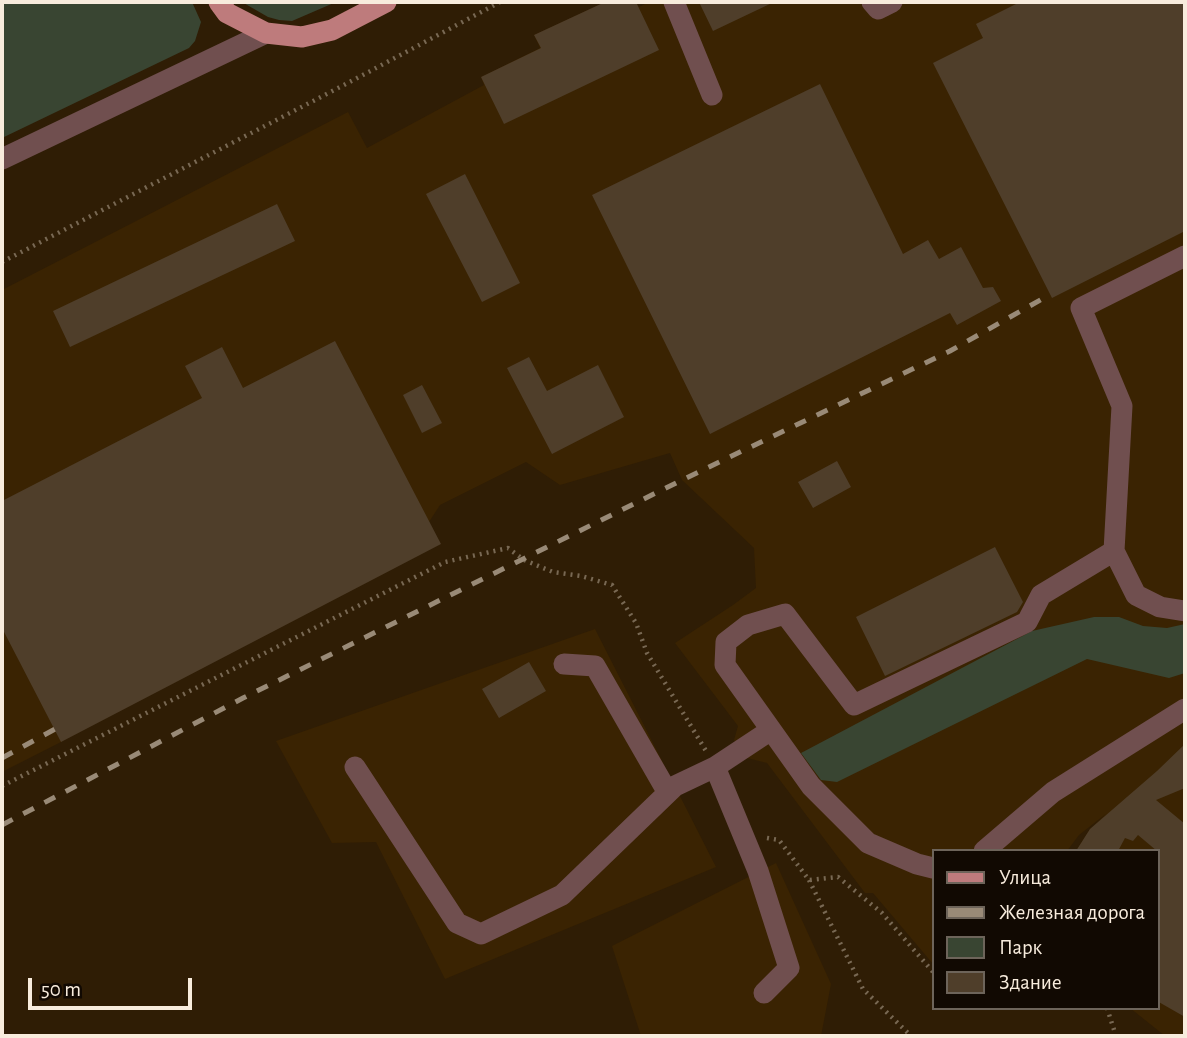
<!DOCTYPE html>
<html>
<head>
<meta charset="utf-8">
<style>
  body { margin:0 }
  #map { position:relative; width:1187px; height:1038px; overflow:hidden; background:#2f1d05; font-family:"Alegreya Sans",sans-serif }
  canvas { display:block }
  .frame { position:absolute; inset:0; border:4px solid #f8ecdd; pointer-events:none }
  .legend { position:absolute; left:932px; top:849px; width:228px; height:161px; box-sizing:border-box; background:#110902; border:2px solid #6d645a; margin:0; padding:9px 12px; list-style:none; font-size:21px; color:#f8ecdd }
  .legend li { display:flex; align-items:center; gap:14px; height:35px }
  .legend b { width:35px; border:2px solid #6d645a }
  .scale { position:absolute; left:28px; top:978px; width:164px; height:32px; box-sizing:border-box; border:4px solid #f8ecdd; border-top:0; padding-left:9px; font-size:21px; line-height:24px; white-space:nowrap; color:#f8ecdd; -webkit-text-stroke:5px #110902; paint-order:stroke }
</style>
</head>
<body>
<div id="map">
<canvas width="1187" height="1038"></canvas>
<div class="frame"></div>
<ul class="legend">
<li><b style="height:9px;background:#be7b7c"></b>Улица</li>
<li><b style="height:9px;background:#998a77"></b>Железная дорога</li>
<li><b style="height:19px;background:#394532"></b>Парк</li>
<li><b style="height:19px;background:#4f3e2a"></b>Здание</li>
</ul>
<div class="scale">50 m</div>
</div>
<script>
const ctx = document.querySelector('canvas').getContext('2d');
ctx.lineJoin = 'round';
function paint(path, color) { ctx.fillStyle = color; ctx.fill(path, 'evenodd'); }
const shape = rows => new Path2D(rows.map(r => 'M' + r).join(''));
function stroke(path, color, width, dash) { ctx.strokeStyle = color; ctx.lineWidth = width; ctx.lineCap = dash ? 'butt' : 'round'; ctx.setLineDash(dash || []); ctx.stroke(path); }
paint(shape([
  [605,2,636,2,639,7,649,2,1185,2,1185,1036,1165,1036,1130,1008,1157,1008,1157,851,1076,851,1090,829,1107,813,1079,835,1067,851,933,851,933,964,873,893,865,893,767,763,747,758,740,749,734,740,738,726,675,643,733,605,756,588,754,548,682,480,670,453,560,485,526,462,440,505,429,522,61,742,2,772,2,290,348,112,367,148,484,85,481,77,540,48,534,35],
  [595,629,716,867,445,979,376,842,332,843,276,741],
  [776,863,831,984,821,1036,641,1036,612,946]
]), '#3a2302');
paint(shape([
  [2,2,192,2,201,22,195,41,189,48,2,138],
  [242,2,336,2,292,21,279,20,268,17],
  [1094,617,1119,617,1143,626,1167,628,1185,624,1185,673,1169,678,1087,659,837,782,821,780,801,753,1032,631]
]), '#394532');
paint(shape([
  [605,2,636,2,659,50,504,124,481,77,541,48,534,35],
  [699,2,774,2,713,31],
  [1020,2,1185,2,1185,231,1052,298,933,63,983,38,976,24],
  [820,84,903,254,928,240,939,259,961,247,983,288,993,287,1001,301,957,325,950,313,710,434,592,195],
  [465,174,520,283,482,302,426,194],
  [277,204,295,241,70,347,53,311],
  [335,341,441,544,61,742,2,628,2,501,202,398,185,366,222,347,243,388],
  [529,357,547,391,598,365,624,417,552,454,507,368],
  [422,385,442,423,422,433,403,395],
  [837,461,851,487,813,508,798,482],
  [995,547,1023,602,1017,612,885,676,856,617],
  [529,662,546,691,499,718,482,689],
  [1185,744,1185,788,1156,800,1185,824,1185,1017,1157,1001,1157,851,1138,835,1133,841,1125,838,1118,851,1076,851,1090,829,1157,771]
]), '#4f3e2a');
stroke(shape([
  [2,262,344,85,500,2],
  [2,786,445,562,508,548,524,560,553,572,581,576,612,585,636,623,647,653,706,751],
  [767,838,779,840,809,880,838,877,882,913,933,972],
  [809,880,863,989,911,1036],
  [1107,1008,1116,1036]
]), '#786853', 4.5, [2, 5]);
stroke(shape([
  [674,2,712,95],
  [872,2,878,9,892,2],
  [2,159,266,33],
  [1114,551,1122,406,1081,308,1185,256],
  [564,664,595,666,668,793],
  [355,767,457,923,481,934,562,895,675,786,715,767,771,730],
  [715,767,758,871,789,968,764,993],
  [984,851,1053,792,1185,709],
  [933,868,917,864,868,843,811,786,725,665,726,642,748,625,785,614,854,705,1027,622,1041,595,1114,551,1136,595,1160,607,1185,611]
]), '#704f4f', 21);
stroke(shape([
  [219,2,227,13,266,33,302,37,332,30,386,2]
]), '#be7b7c', 21);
stroke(shape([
  [2,758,55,729],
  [2,825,243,698,682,480,950,351,1042,299]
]), '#998a77', 5, [12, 12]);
</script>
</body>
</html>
